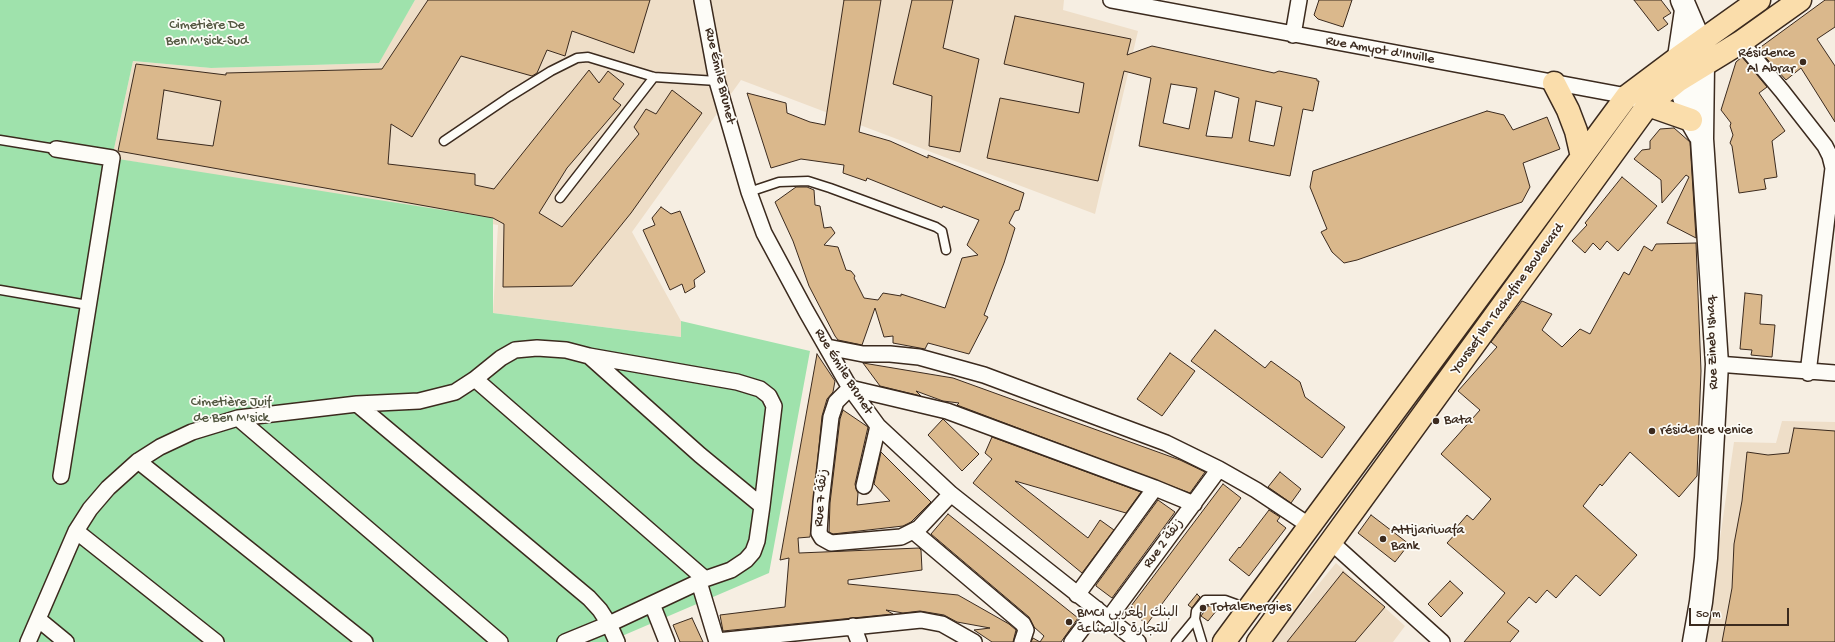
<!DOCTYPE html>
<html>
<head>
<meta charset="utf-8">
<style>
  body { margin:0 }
  #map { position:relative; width:1835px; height:642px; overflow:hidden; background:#f6eee2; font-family:"Gochi Hand",sans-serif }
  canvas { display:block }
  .scale { position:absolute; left:1689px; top:608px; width:100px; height:18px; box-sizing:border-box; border:2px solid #3b2a1e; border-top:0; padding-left:5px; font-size:12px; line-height:14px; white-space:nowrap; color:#3b2a1e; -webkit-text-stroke:3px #fdfcf7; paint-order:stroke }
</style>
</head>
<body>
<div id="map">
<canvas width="1835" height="642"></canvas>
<div class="scale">50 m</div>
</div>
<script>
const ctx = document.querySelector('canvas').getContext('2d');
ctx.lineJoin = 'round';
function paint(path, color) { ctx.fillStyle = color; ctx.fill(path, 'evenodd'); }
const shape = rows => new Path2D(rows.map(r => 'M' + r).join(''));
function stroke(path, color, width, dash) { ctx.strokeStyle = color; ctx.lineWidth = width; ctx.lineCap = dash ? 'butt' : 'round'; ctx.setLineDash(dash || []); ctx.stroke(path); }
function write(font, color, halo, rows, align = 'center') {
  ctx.font = font + ' "Gochi Hand","Playpen Sans Arabic",sans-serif'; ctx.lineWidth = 3.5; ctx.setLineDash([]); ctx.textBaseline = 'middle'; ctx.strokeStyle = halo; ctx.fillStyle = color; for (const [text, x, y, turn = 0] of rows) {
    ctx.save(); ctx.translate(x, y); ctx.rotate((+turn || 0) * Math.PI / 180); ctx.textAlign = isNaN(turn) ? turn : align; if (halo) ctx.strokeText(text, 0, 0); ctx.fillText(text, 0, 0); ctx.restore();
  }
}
paint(shape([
  [415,0,1064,0,1063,10,1138,31,1095,214,741,80,632,232,681,321,681,337,493,313,498,225,112,158,133,61,211,68,378,63],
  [1782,421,1835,422,1835,642,1705,642,1734,442,1776,443],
  [1336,563,1405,626,1393,642,1271,642]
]), '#eedec8');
paint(shape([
  [0,0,415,0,379,63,211,68,133,61,112,158,493,218,493,313,681,337,681,321,810,351,769,573,608,642,0,642]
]), '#9fe2ac');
const building = shape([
  [428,0,650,0,634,53,572,31,565,56,547,50,537,73,532,76,461,56,412,137,391,124,388,164,475,174,475,185,494,189,589,70,599,83,608,71,624,84,613,99,621,105,567,168,539,213,562,227,639,134,634,127,646,109,656,114,672,90,702,113,631,213,572,286,503,287,504,224,493,218,118,151,136,64,226,75,226,73,382,69,428,0],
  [164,90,221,101,213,146,157,139,164,90],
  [844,0,881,0,859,132,890,141,928,158,928,155,1024,193,1019,210,1015,211,1009,223,1015,228,1004,263,984,315,988,317,969,354,928,343,925,349,893,343,893,336,884,337,875,308,862,345,838,340,835,336,809,286,793,241,775,202,796,187,807,187,814,190,815,205,820,206,824,228,831,227,835,233,824,245,838,247,846,270,851,271,855,276,854,278,864,298,878,300,883,293,901,296,901,294,945,308,962,258,978,255,967,245,979,220,943,206,942,208,867,178,866,181,843,173,844,165,801,159,771,168,747,93,786,103,787,113,810,122,825,125,844,0],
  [912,0,953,0,943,48,979,59,960,152,929,146,932,96,893,84,912,0],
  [1319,0,1352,0,1343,27,1318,19,1314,15,1319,0],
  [1634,0,1661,0,1671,13,1663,18,1668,24,1658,31,1634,0],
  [1825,0,1835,0,1835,27,1817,39,1835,66,1835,122,1801,68,1786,80,1758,49,1825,0],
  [1015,16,1131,39,1127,55,1152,46,1274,73,1279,71,1317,79,1317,81,1319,81,1313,111,1303,109,1290,176,1139,146,1151,78,1124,71,1098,181,987,158,1000,98,1079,113,1084,83,1004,64,1015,16],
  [1171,84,1197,88,1189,129,1163,123,1171,84],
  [1215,91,1239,98,1232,138,1206,136,1215,91],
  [1256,101,1282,107,1274,146,1249,141,1256,101],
  [1742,57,1767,87,1759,93,1785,131,1772,141,1777,177,1764,179,1766,189,1739,193,1732,146,1730,143,1733,135,1730,126,1731,123,1721,110,1736,62,1742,57],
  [1487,111,1504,115,1513,130,1547,117,1560,149,1523,163,1530,187,1522,202,1357,260,1344,263,1332,252,1321,232,1327,229,1310,187,1313,171,1487,111],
  [1674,128,1690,142,1696,238,1667,223,1689,177,1686,175,1662,203,1661,180,1634,159,1642,150,1650,149,1650,141,1660,129,1674,128],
  [1622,177,1657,206,1618,251,1607,241,1600,250,1593,243,1585,253,1572,241,1587,225,1585,223,1622,177],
  [661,207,671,214,680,211,705,272,694,280,695,287,685,293,682,284,670,290,643,230,655,225,652,218,661,207],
  [1696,243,1701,371,1697,476,1679,497,1630,452,1602,486,1600,484,1583,506,1637,555,1600,596,1576,575,1556,598,1547,590,1536,603,1529,597,1507,622,1519,631,1510,642,1464,642,1505,593,1447,543,1457,532,1455,529,1467,515,1473,520,1491,499,1441,454,1480,410,1458,391,1497,347,1491,342,1522,301,1552,314,1542,330,1562,347,1580,329,1590,334,1624,272,1629,275,1644,246,1652,251,1656,244,1696,243],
  [1745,293,1762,295,1760,324,1775,325,1772,357,1751,355,1752,350,1740,349,1745,293],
  [1215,330,1265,368,1271,361,1300,382,1305,397,1345,427,1322,458,1191,361,1215,330],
  [1170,353,1195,371,1162,416,1137,399,1170,353],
  [817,354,835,381,833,392,827,399,822,416,810,537,798,538,799,553,919,548,921,550,922,570,848,580,848,584,958,595,1009,624,1016,630,1013,642,992,642,974,630,990,628,957,622,944,615,920,611,903,613,886,610,893,614,723,631,720,615,785,607,789,558,780,560,817,354],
  [863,363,953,378,1180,460,1205,472,1190,493,957,405,959,403,943,401,916,391,921,396,880,386,863,363],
  [843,410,868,427,855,484,856,489,858,493,857,505,890,501,874,484,881,452,931,502,911,522,903,526,833,534,829,532,830,503,840,419,843,410],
  [943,419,979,454,962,471,928,435,943,419],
  [1794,428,1835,431,1835,642,1722,642,1732,588,1734,544,1742,501,1747,452,1768,455,1789,453,1794,428],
  [992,437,1141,492,1126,513,1015,481,1088,538,1100,520,1114,530,1082,573,973,483,992,459,985,453,992,437],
  [1280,472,1301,489,1291,503,1268,487,1280,472],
  [1223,484,1241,498,1147,624,1128,610,1223,484],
  [1158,500,1175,512,1112,598,1096,586,1096,585,1158,500],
  [1269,510,1280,517,1277,521,1286,528,1249,576,1229,560,1239,547,1240,548,1269,510],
  [948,514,1078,618,1061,642,1031,642,1033,638,1040,642,1044,636,1034,627,1029,617,931,534,948,514],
  [1371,515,1409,544,1395,562,1358,533,1371,515],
  [1343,572,1385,607,1355,642,1287,642,1343,572],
  [1450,581,1463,593,1441,617,1428,604,1450,581],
  [1197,594,1200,597,1192,608,1188,605,1197,594],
  [1208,606,1211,606,1217,610,1208,621,1201,616,1208,606],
  [692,618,703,642,680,642,673,625,692,618]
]);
paint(building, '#dab88c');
stroke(building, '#3b2a1e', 1);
const lane = shape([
  [0,140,56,149],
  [444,141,509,97,551,71,577,58,588,57,654,77,717,81],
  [749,192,779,182,808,181,830,188,936,227,942,231,946,250],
  [560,198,654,77],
  [0,290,88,305],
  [1176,642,1195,619],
  [1202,642,1195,619,1196,611,1205,600,1225,600,1236,604,1245,610]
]);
const street = shape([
  [702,0,717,81,749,192,764,233,806,311,850,388,878,426,951,494,1138,642],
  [1111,0,1627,96,1635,99],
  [1293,35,1299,0],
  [1741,42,1782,91,1825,146,1830,156,1833,168,1808,373],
  [56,149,112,158,61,476],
  [827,347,863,354,890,354,919,357,984,375,1166,443,1219,469,1256,490,1310,526],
  [589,356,737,382,760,389,769,396,774,406,762,506],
  [1717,364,1835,373],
  [475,379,501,358,515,350,537,348,566,350,589,356,700,455,762,506,757,541,753,552,746,560,731,570,705,579,609,624,565,642],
  [357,404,589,598,600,610,609,624,617,642],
  [238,418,500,642],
  [138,461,365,642],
  [864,486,878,426],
  [951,494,919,528,901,537,831,543,822,538,819,533,821,502,831,417,836,402,850,388,947,411,1155,488,1194,504],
  [76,531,216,642],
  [913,531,1023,624,1026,630,1022,642],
  [1331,542,1442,642],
  [699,582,717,642],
  [1077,595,1155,488],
  [652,604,667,642],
  [1109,618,1219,469],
  [38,619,66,642],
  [853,626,859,642],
  [717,641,921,620,942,624,974,642],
  [28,642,76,531,90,509,108,488,138,461,160,447,192,432,238,418,357,404,419,401,455,392,475,379,705,579],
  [1072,642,1097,609]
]);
const secondary = shape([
  [1682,0,1700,42,1703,65,1702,139,1717,364,1706,558,1701,602,1694,642],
  [1686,10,1679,57,1679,80,1691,120,1699,134]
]);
const primary = shape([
  [1554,83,1568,110,1576,131,1582,157],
  [1648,105,1691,120],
  [1224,642,1627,96,1679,57,1759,0],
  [1258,642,1648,105,1679,80,1741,42,1800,0]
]);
stroke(lane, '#3b2a1e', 11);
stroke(street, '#3b2a1e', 18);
stroke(secondary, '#3b2a1e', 25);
stroke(primary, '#3b2a1e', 25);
stroke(lane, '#fdfcf7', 8);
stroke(street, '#fdfcf7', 15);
stroke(secondary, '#fdfcf7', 22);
stroke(primary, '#faddab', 22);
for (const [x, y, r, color] of [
  [1803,62,4,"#3b2a1e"],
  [1436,421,4,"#3b2a1e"],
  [1652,431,4,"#3b2a1e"],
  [1383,539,4,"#3b2a1e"],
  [1203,608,4,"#3b2a1e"],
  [1069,622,4,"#3b2a1e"]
]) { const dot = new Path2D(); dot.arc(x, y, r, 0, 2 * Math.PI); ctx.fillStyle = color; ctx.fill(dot); stroke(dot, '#fdfcf7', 1.5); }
write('14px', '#545842', '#fdfcf7', [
  ["Cimetière De",207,26],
  ["Ben M'sick-Sud",207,42],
  ["Cimetière Juif",231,403],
  ["de Ben M'sick",231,419]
]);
write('14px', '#3b2a1e', '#fdfcf7', [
  ["Rue Amyot d'Inville",1380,51,10],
  ["Rue Émile Brunet",719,76,77],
  ["Youssef Ibn Tachafine Boulevard",1508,299,-54],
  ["Rue Zineb Ishaq",1713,343,-92],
  ["Rue Émile Brunet",843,372,58],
  ["Rue 7 زنقة",822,498,-85],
  ["Rue 2 زنقة",1164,544,-53]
]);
write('14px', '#3b2a1e', '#fdfcf7', [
  ["Résidence",1795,54,"right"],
  ["Al Abrar",1795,70,"right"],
  ["Bata",1444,421],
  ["résidence venice",1660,431],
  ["Attijariwafa",1391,531],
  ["Bank",1391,547],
  ["TotalEnergies",1211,608],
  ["BMCI البنك المغربي",1077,614],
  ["للتجارة والصناعة",1077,630]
], 'left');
</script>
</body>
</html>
